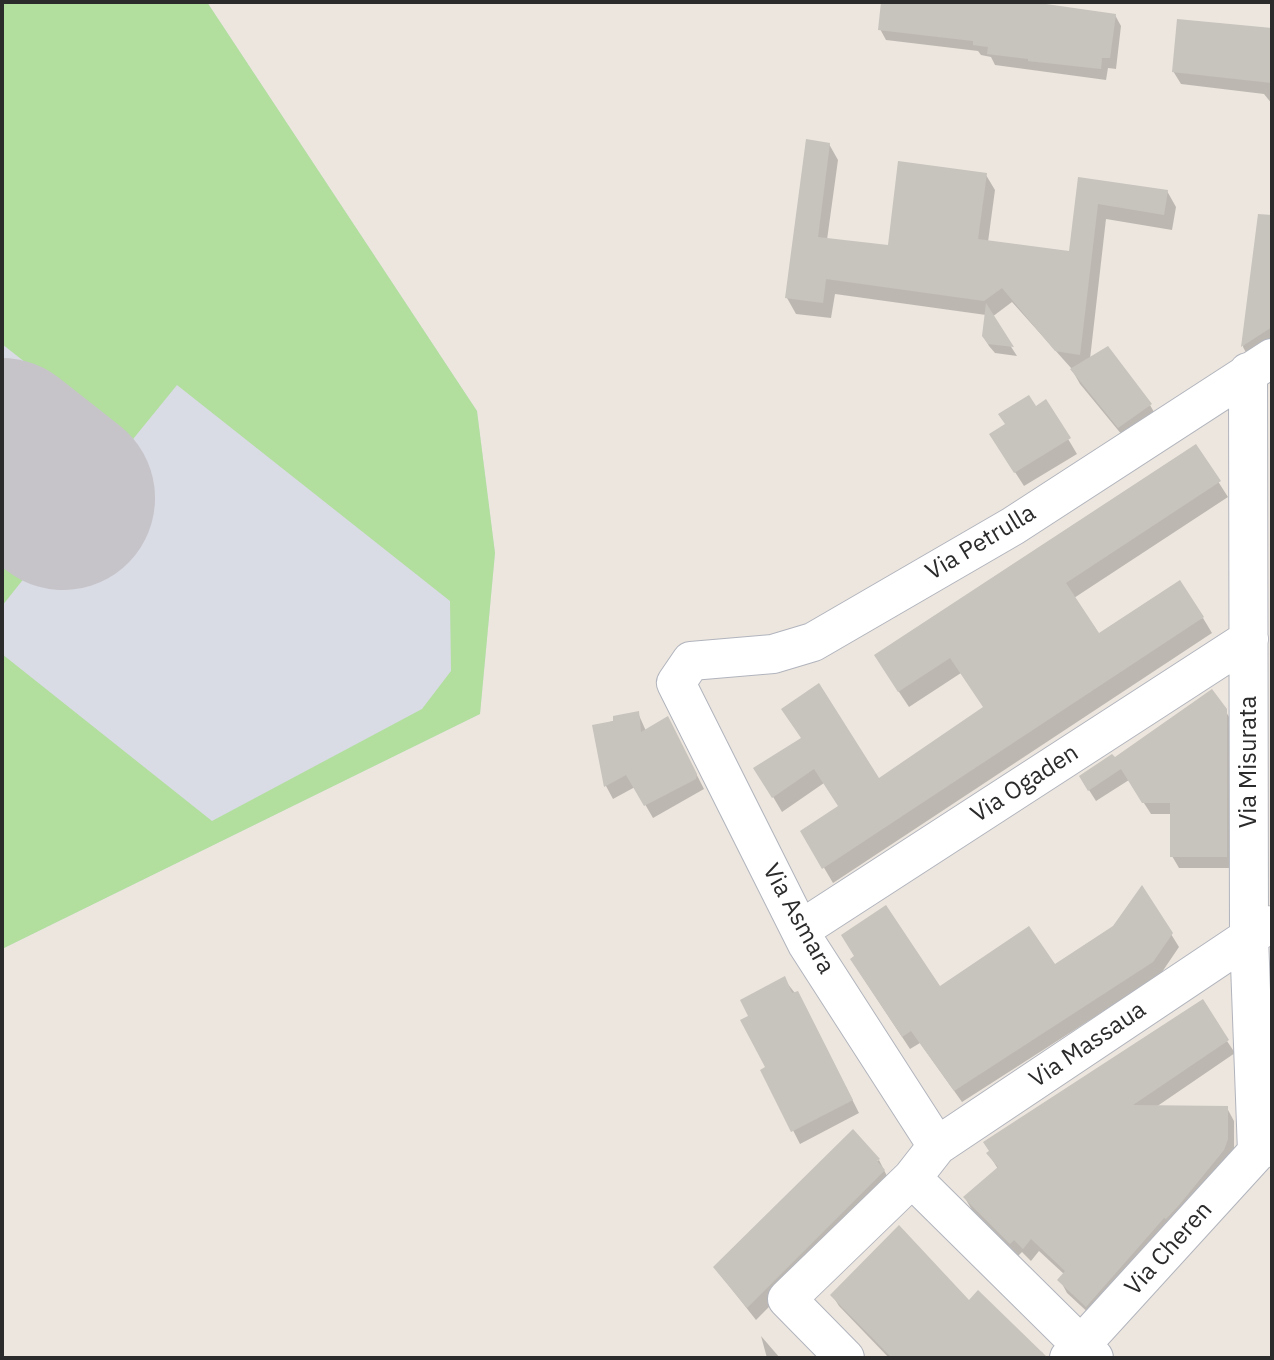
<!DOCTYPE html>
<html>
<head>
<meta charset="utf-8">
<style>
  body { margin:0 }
  #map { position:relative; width:1274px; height:1360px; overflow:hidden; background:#ece6de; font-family:"IBM Plex Sans",sans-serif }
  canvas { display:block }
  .frame { position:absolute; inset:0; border:4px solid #2b2b2b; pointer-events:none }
</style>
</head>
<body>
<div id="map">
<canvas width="1274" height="1360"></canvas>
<div class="frame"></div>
</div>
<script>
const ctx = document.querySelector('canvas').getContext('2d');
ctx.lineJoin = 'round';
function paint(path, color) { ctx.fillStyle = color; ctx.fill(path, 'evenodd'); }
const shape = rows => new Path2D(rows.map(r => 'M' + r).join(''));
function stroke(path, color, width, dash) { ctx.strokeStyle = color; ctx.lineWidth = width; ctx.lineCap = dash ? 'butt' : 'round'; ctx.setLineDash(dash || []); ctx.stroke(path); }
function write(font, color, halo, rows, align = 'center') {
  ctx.font = font + ' "IBM Plex Sans",sans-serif'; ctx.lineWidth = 6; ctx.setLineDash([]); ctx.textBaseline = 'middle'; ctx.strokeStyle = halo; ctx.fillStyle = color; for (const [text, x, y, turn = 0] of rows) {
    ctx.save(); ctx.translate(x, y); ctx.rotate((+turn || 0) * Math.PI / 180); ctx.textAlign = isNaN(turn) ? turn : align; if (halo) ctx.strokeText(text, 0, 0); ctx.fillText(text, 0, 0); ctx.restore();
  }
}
paint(shape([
  [2,2,207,2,477,411,495,553,480,714,2,949]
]), '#d9dbe5');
paint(shape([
  [2,2,207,2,477,411,495,553,480,714,2,949,2,654,212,821,422,709,451,671,450,601,177,385,129,444,2,344],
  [2,543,33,567,2,606]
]), '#b2df9d');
paint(shape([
  [883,2,1006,2,1115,15,1121,26,1116,69,1108,68,1106,80,995,65,991,57,981,55,978,51,886,40,880,29],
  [1179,21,1272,30,1272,104,1264,94,1181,84,1173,71],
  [829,144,838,160,827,240,889,247,986,175,995,190,988,242,1070,253,1080,179,1167,191,1176,207,1172,230,1106,219,1090,359,1150,405,1158,419,1127,441,1080,384,1071,368,1012,302,992,317,1017,356,995,353,989,346,983,336,986,315,835,294,831,318,796,314,787,298],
  [1272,226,1272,345,1250,360,1243,347,1257,237],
  [1046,402,1077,454,1024,486,1000,449,1007,425],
  [1196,447,1228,497,1074,598,1098,635,1203,618,1212,633,833,883,803,832,840,807,824,783,782,812,756,768,802,739,878,780,985,708,961,673,909,707,885,671],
  [1225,710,1232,722,1233,868,1179,868,1172,856,1172,814,1151,814,1129,780,1096,801,1087,787,1114,760],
  [638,713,646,731,675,732,704,789,653,818,635,787,613,799,606,786,594,727],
  [1171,934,1179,947,1160,975,962,1102,920,1043,910,1049,860,973,940,988,1054,967],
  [784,979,805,1006,859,1113,800,1144,762,1070,767,1068,751,1017],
  [1227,1041,1235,1053,1156,1107,1227,1108,1234,1121,1234,1152,1094,1318,1067,1293,1060,1280,1065,1275,1039,1251,1031,1261,1022,1252,1018,1256,972,1210,965,1198,998,1169,988,1153],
  [879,1160,891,1184,756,1320,715,1268],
  [832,1295,1042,1352,1046,1358,889,1358,839,1306],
  [761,1336,780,1358,767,1358]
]), '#0003');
stroke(shape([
  [2,450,63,498]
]), '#c6c4c9', 184);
paint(shape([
  [881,2,1032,2,1116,14,1110,58,1102,58,1101,69,1028,61,1028,59,987,54,988,47,973,45,973,41,878,30],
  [1177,19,1272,28,1272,83,1172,72],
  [806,139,830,143,818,237,888,245,898,161,987,173,978,239,1069,251,1078,177,1168,190,1164,215,1098,204,1080,355,1055,351,1002,288,984,301,826,279,823,303,785,298],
  [1258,214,1272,215,1272,327,1241,347],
  [986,303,1014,347,988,344,982,336],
  [1108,346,1152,404,1118,428,1070,369],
  [1029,395,1036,406,1046,399,1071,438,1014,473,989,434,1005,424,998,414],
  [1196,444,1221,481,1066,583,1099,633,1180,580,1204,617,822,869,800,831,838,806,814,769,772,798,753,768,801,738,781,709,819,683,879,778,983,707,950,658,898,692,874,655],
  [1212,689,1227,709,1227,857,1170,857,1170,803,1142,803,1121,769,1088,791,1079,776,1112,754,1115,757],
  [639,711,641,732,668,716,697,774,696,779,644,806,626,775,604,787,592,725,613,721,613,716],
  [1142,885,1173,933,1153,962,954,1091,911,1031,902,1037,850,959,854,956,841,935,886,905,940,986,1029,926,1055,964,1113,926],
  [785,976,792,993,798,991,853,1100,791,1132,760,1070,765,1067,740,1020,748,1016,740,1000],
  [1203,999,1229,1040,1133,1105,1228,1106,1228,1139,1224,1150,1180,1204,1166,1219,1164,1218,1086,1307,1057,1280,1065,1271,1031,1239,1023,1249,1014,1240,1010,1244,963,1197,998,1167,986,1153,989,1151,983,1142],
  [853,1129,880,1159,877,1161,885,1170,747,1308,713,1267],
  [899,1225,969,1300,978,1290,1048,1358,892,1358,830,1295]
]), '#c7c3bd');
const minor = shape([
  [1248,372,1249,937,1257,1152],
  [800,930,1249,639],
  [937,1146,807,944,676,683,691,661,773,654,813,642,1013,526,1272,358],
  [912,1178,1094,1358],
  [845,1358,787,1299,912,1178,937,1146,1267,925],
  [1069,1358,1257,1152,1272,1144]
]);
stroke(minor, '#b1b4bd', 40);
stroke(minor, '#fff', 38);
write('24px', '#2b2b2b', '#fff', [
  ["Via Petrulla",981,543,-31],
  ["Via Misurata",1249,762,-90],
  ["Via Ogaden",1025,784,-33],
  ["Via Asmara",798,919,61],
  ["Via Massaua",1088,1045,-34],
  ["Via Cheren",1169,1249,-48]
]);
</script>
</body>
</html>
